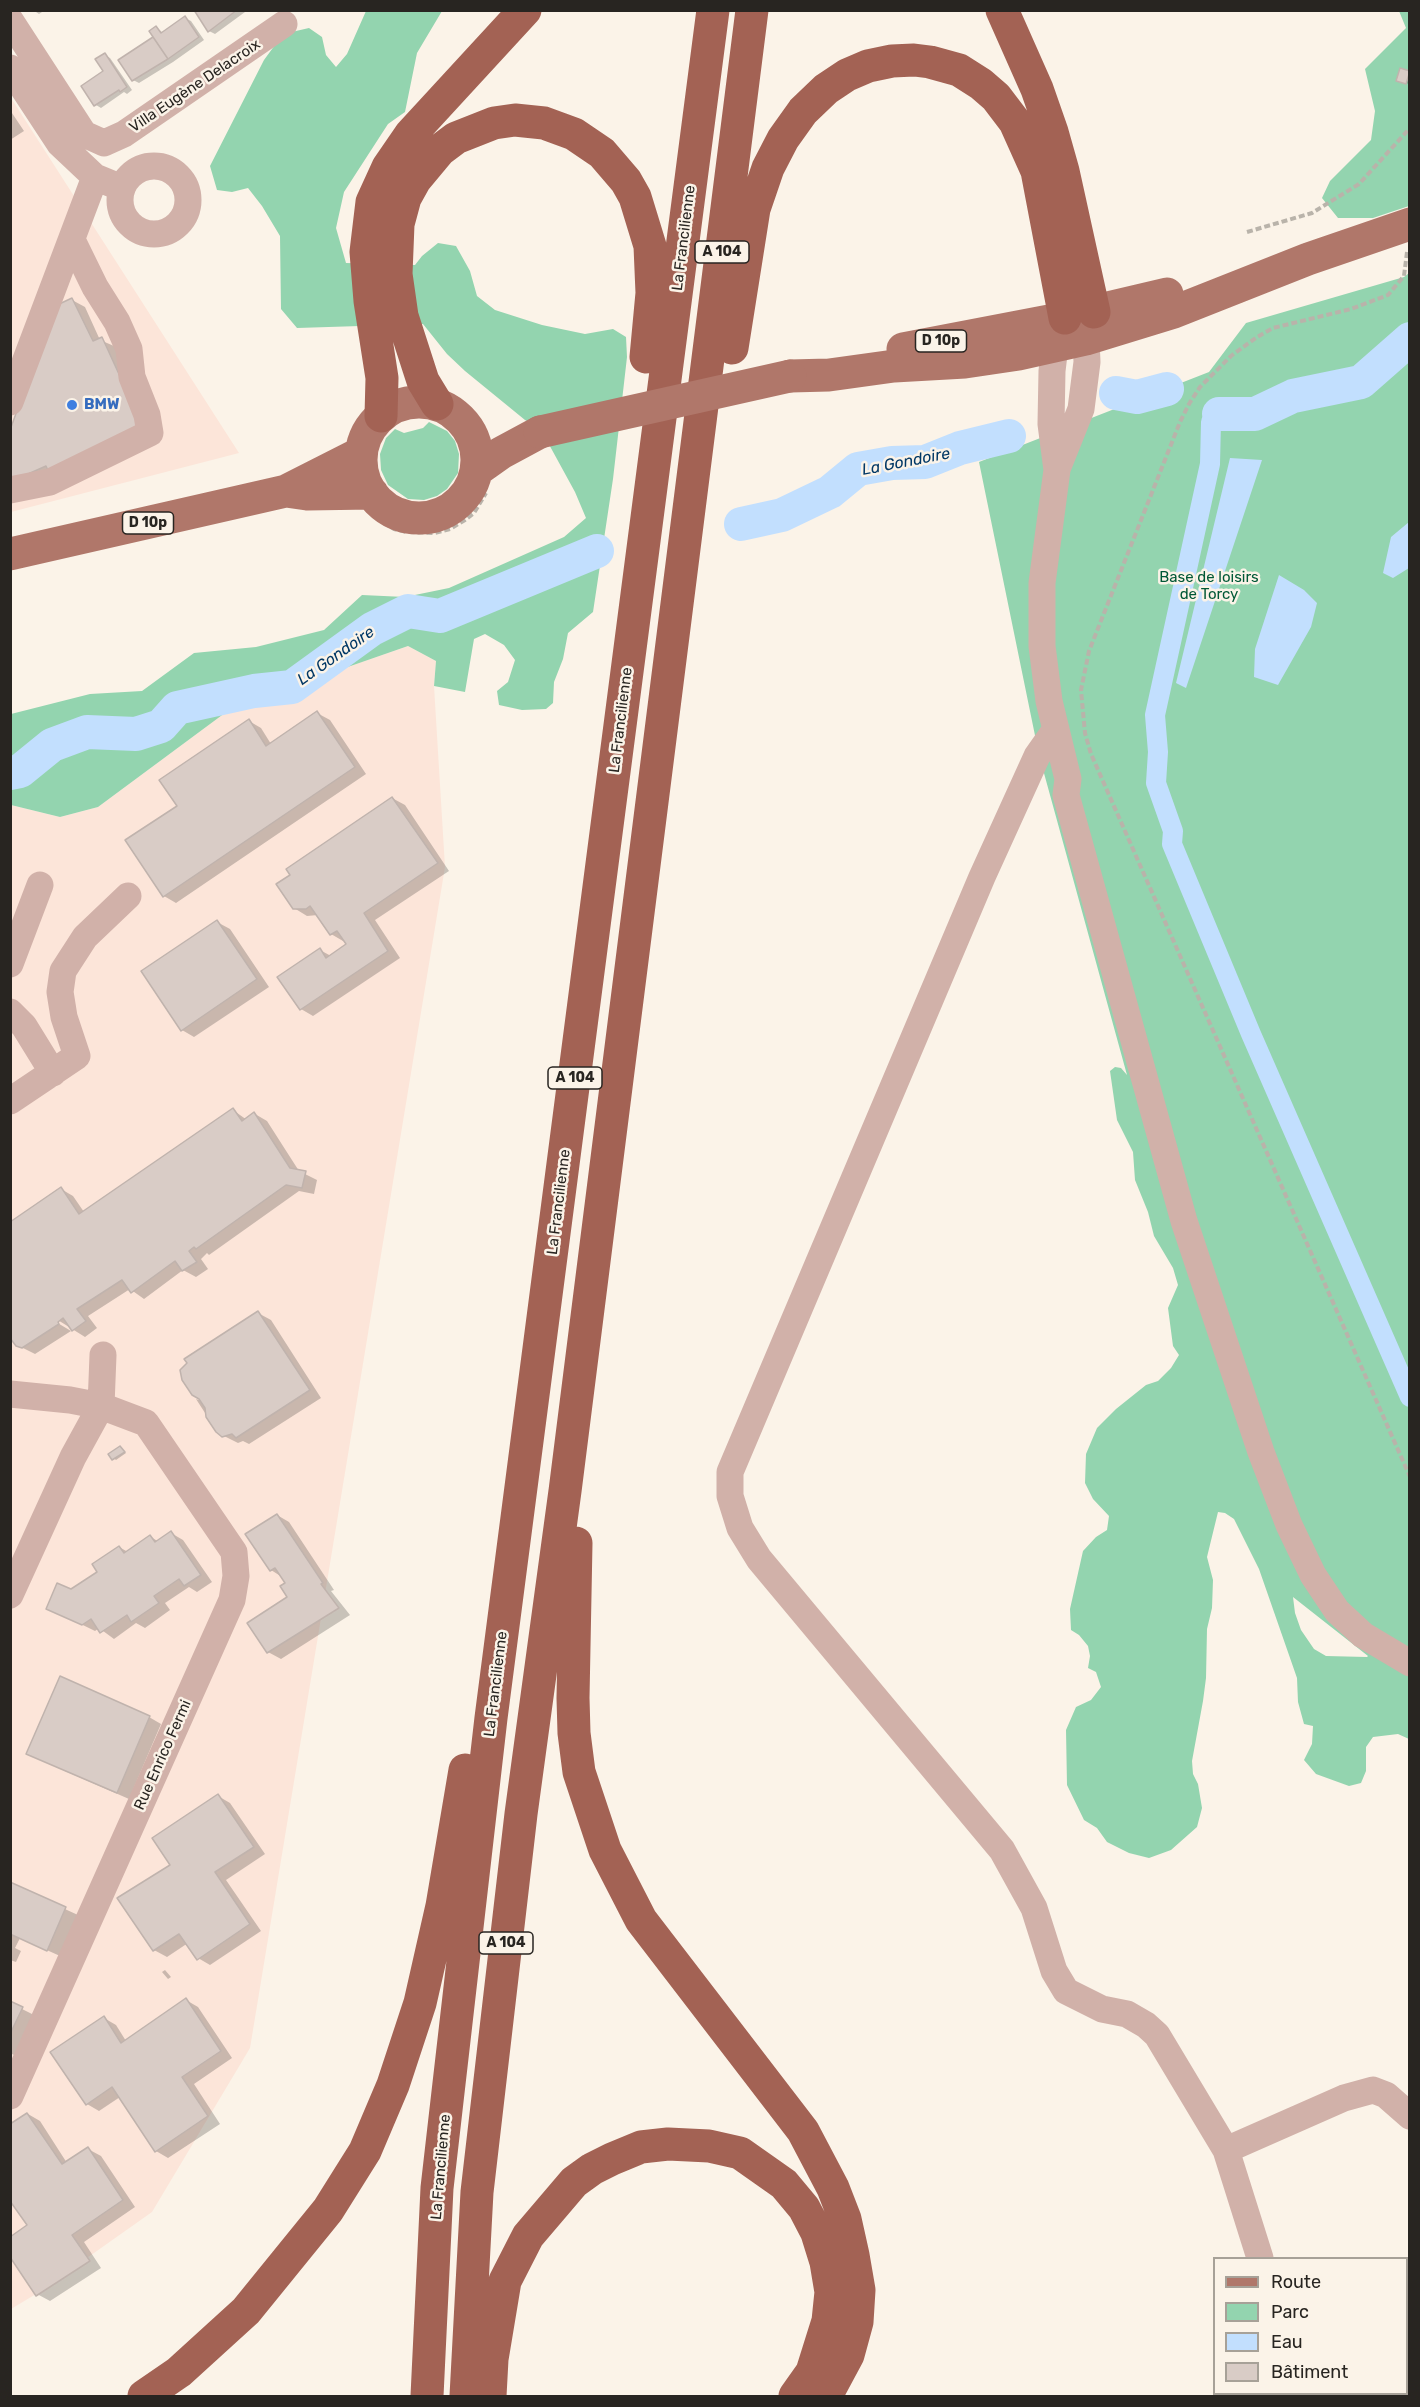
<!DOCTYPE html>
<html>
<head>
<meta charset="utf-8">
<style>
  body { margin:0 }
  #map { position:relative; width:1420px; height:2407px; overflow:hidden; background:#fbf3e8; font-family:Rubik,sans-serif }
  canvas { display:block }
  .frame { position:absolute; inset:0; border:12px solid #282521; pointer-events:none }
  .legend { position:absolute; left:1213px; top:2257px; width:195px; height:138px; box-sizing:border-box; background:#fbf3e8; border:2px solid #a7a198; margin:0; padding:8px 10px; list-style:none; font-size:18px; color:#282521 }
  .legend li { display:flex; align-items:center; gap:12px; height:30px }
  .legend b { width:30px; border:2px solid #a7a198 }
</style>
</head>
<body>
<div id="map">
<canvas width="1420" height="2407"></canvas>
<div class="frame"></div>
<ul class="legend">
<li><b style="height:8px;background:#b0776a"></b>Route</li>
<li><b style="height:16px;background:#93d4af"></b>Parc</li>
<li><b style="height:16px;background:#c2dffe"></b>Eau</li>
<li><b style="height:16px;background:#d9ccc6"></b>Bâtiment</li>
</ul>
</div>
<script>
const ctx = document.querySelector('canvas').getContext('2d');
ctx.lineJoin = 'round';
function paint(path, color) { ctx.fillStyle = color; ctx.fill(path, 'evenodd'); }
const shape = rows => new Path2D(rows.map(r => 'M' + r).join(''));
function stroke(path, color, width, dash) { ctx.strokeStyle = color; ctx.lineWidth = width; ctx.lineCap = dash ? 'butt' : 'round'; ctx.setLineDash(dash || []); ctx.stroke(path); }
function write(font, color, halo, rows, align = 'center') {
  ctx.font = font + ' Rubik,sans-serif'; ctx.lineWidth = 5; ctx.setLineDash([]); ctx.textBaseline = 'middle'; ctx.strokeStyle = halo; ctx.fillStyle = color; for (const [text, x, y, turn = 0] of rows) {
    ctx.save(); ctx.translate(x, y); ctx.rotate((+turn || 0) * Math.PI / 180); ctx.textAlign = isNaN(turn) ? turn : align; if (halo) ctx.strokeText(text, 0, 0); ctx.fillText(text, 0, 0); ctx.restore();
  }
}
paint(shape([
  [11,98,239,453,11,512],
  [408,646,436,661,434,686,445,867,250,2048,152,2212,36,2294,11,2309,11,805,60,817,98,807,233,707]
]), '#fce5d9');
paint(shape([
  [366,11,442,11,417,53,405,112,388,124,344,192,336,228,346,263,415,265,422,256,438,243,456,246,470,271,477,296,495,310,542,325,585,334,613,329,626,337,627,357,613,479,593,612,568,633,563,659,554,682,553,703,546,709,522,710,499,705,497,691,508,682,515,660,504,645,485,634,474,639,465,692,434,686,436,661,408,646,233,707,98,807,60,817,11,805,11,714,90,694,142,691,194,653,256,647,324,630,362,595,405,597,449,588,564,537,586,518,575,492,540,428,525,420,465,371,447,354,423,324,297,328,281,309,280,236,262,206,248,188,232,192,217,190,210,166,264,60,283,34,309,28,322,37,326,55,336,67,347,54],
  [1399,11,1409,11,1409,206,1373,218,1338,218,1322,198,1330,181,1371,140,1375,111,1365,69,1406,28],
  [1409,273,1409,1739,1398,1734,1373,1737,1366,1747,1366,1771,1361,1783,1349,1786,1316,1774,1304,1760,1312,1744,1313,1726,1304,1724,1298,1702,1297,1678,1259,1569,1234,1519,1225,1513,1218,1512,1207,1557,1213,1580,1212,1608,1207,1629,1206,1678,1203,1701,1192,1761,1193,1774,1198,1784,1202,1808,1197,1827,1171,1850,1149,1858,1129,1853,1107,1842,1097,1828,1084,1820,1067,1785,1066,1730,1076,1707,1091,1700,1101,1687,1096,1672,1088,1668,1090,1656,1088,1646,1079,1635,1071,1630,1070,1609,1083,1551,1096,1537,1107,1530,1109,1516,1093,1499,1085,1483,1086,1454,1097,1428,1116,1409,1146,1385,1158,1381,1171,1368,1179,1355,1173,1346,1168,1308,1178,1285,1173,1268,1154,1236,1148,1212,1135,1180,1133,1152,1117,1120,1110,1071,1115,1067,1121,1068,1127,1075,1039,755,979,462,1209,372,1246,323,1404,277],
  [1293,1597,1368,1656,1367,1657,1326,1656,1314,1649,1301,1630,1295,1613],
  [429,422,447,431,455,441,459,454,458,473,447,489,437,496,424,500,408,499,388,485,381,470,380,454,386,438,395,429,404,433,423,428]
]), '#93d4af');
paint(shape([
  [1230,458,1262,460,1186,688,1176,683],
  [1409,522,1409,568,1393,578,1383,573,1391,537],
  [1279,575,1304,590,1317,603,1311,627,1278,685,1254,677,1255,649]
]), '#c2dffe');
paint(shape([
  [33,10,45,10,39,14],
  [195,10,244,10,245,12,215,34,209,31],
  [185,18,191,21,204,40,173,62,139,83,133,80,120,60,155,37,156,27,163,33],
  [105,55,110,58,132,90,127,94,124,92,101,108,96,105,105,71],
  [1410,72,1409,84,1400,81],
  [10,110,24,131,10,140],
  [72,300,85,307,100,340,114,346,157,438,16,492],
  [317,713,330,720,366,774,176,903,164,896,179,806,249,721,261,728,271,744],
  [392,798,405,805,449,871,375,920,400,958,313,1016,301,1009,320,950,331,956,348,944,345,940,343,941,331,934,318,915,307,916,294,908],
  [217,922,230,929,269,987,194,1037,182,1030],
  [233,1110,247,1120,255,1114,267,1121,299,1171,317,1180,314,1194,299,1191,209,1255,207,1253,201,1259,208,1269,196,1277,183,1270,144,1299,130,1289,88,1316,97,1328,85,1337,53,1317,51,1319,71,1331,35,1354,17,1345,61,1189,73,1196,84,1212],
  [258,1313,271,1320,321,1398,249,1444,243,1441,238,1443,218,1433,196,1399,204,1402,189,1363],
  [120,1447,126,1453,116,1460,110,1455],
  [277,1515,289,1522,334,1590,331,1591,350,1615,281,1659,268,1652,249,1623,290,1598,287,1583,282,1577,271,1570],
  [171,1533,183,1540,212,1582,197,1592,189,1587,165,1603,170,1610,145,1628,136,1623,114,1639,99,1628,95,1631,48,1608,99,1572,119,1547,128,1552,151,1537,159,1542],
  [149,1717,161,1724,129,1799,40,1760],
  [218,1796,230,1803,265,1854,226,1880,261,1931,210,1965,198,1958,188,1943,167,1957,154,1950,119,1899,172,1865],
  [10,1884,78,1915,60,1956,20,1938,15,1948,21,1951,16,1962,10,1960],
  [165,1970,171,1977,168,1979,162,1972],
  [186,2000,198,2007,232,2058,194,2084,220,2124,168,2158,156,2151,120,2097,99,2111,87,2104,104,2018,116,2025,126,2041],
  [10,2003,34,2015,16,2056,10,2053],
  [28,2114,40,2121,67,2163,88,2149,101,2156,135,2207,84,2242,101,2268,50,2301,37,2294,30,2225]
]), '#0003');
stroke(shape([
  [1219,414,1211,422,1210,464,1155,715,1158,752,1156,783,1173,831,1172,844,1251,1034,1410,1397]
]), '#c2dffe', 20);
stroke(shape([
  [1116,393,1137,397,1167,389],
  [1219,414,1255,414,1293,396,1361,382,1410,339],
  [741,524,782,515,830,492,858,469,892,463,925,462,960,448,1009,436],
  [10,773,20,771,52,745,87,732,136,734,161,726,177,708,254,691,292,687,372,629,408,611,440,616,597,551]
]), '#c2dffe', 34);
const building = shape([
  [194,10,237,10,208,32,194,10],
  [185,16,199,37,168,59,149,31,156,26,161,33,185,16],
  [153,37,168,59,132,81,118,60,153,37],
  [105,53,127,87,120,92,119,90,94,106,81,86,103,71,95,59,105,53],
  [1400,68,1410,71,1406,84,1396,81,1400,68],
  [72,298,93,341,102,337,145,431,50,475,46,466,10,482,10,430,55,306,72,298],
  [317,711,355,767,163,897,125,840,177,806,159,780,249,719,266,746,317,711],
  [392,797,438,863,364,913,388,951,300,1010,277,977,320,948,326,958,346,944,337,931,330,935,310,906,306,909,293,909,276,884,290,875,286,869,392,797],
  [217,920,257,979,181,1031,141,971,217,920],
  [233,1108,242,1121,254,1112,290,1168,306,1171,302,1188,286,1185,196,1249,194,1247,189,1251,197,1262,182,1271,175,1261,131,1293,122,1280,77,1309,86,1321,72,1331,63,1318,58,1322,59,1324,22,1348,16,1346,10,1338,10,1222,61,1187,79,1214,233,1108],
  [258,1311,310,1390,236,1438,232,1434,222,1437,216,1432,206,1417,205,1408,199,1399,192,1395,182,1380,180,1370,187,1363,184,1359,258,1311],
  [120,1446,125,1452,112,1460,108,1454,120,1446],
  [277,1514,323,1583,321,1584,339,1608,267,1653,247,1623,287,1597,280,1586,285,1583,275,1568,270,1571,245,1534,277,1514],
  [171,1531,201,1575,184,1586,179,1579,154,1596,159,1603,131,1622,127,1615,100,1633,91,1619,82,1625,46,1609,57,1583,71,1589,97,1572,92,1564,119,1546,124,1553,150,1535,155,1542,171,1531],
  [60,1676,150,1716,117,1793,26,1754,60,1676],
  [218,1794,254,1847,215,1872,250,1924,197,1960,179,1934,153,1951,117,1898,170,1865,152,1838,218,1794],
  [10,1882,66,1907,47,1951,10,1934,10,1882],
  [186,1998,221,2051,182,2077,208,2116,155,2152,112,2087,86,2105,50,2052,104,2016,121,2043,186,1998],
  [10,2001,23,2007,10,2034,10,2001],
  [27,2113,62,2164,88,2147,123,2200,72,2235,90,2261,36,2296,10,2257,10,2237,27,2225,10,2201,10,2124,27,2113]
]);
paint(building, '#d9ccc6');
stroke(building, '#c0b3ad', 1.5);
stroke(shape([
  [1247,232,1312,213,1359,184,1410,128],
  [1407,252,1404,276,1388,295,1351,309,1273,328,1257,337,1231,356,1200,387,1189,404,1180,422,1089,651,1081,690,1085,733,1091,754,1410,1477],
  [376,518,394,529,406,532,435,533,450,529,465,520,474,513,486,493]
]), '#b9b3aa', 4, [6, 3]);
stroke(shape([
  [10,20,84,134,104,143,124,134,284,24],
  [10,68,60,144,95,177,112,184],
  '120 200a34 34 0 1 1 68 0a34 34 0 1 1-68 0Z',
  [1055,346,1052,371,1051,424,1057,470,1042,583,1042,646,1049,701,1068,779,1066,795,1184,1221,1261,1452,1289,1525,1313,1575,1337,1611,1363,1635,1410,1663],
  [10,402,95,177],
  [1057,469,1081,409,1087,362,1086,339],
  [10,490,50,482,150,433,147,415,132,377,129,349,117,322,95,287,72,240],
  [1056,729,1037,756,982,877,730,1472,730,1496,740,1528,759,1559,1002,1850,1034,1908,1054,1971,1066,1991,1102,2009,1127,2014,1146,2025,1157,2035,1226,2150,1260,2258],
  [10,964,40,885],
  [10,1012,24,1026,53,1073],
  [10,1101,77,1056,64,1017,60,992,63,971,85,937,128,896],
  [10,1394,70,1400,101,1406,146,1423,234,1552,236,1576,232,1600,10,2096],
  [10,1595,73,1457,101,1406,103,1355],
  [1226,2150,1344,2098,1373,2090,1386,2095,1410,2116],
  [1406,2372,1410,2371],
  [1308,2394,1309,2396],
  [1351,2396,1358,2394]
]), '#d1b1a9', 27);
stroke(shape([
  [903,349,1065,318,1167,294],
  [790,376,829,375,894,366,965,362,1019,354,1086,339,1174,312,1308,259,1410,224],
  '361 460a58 58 0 1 1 116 0a58 58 0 1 1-116 0Z',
  [477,470,501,453,540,432],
  [288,490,361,453],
  [10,554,286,491,307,494,372,493]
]), '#b0776a', 33);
stroke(shape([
  [1002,10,1037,89,1052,132,1063,171,1094,312],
  [732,348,754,209,768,168,783,139,803,111,826,89,847,75,868,66,892,61,914,60,930,62,959,70,981,84,996,97,1015,122,1037,171,1065,318],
  [437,404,423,381,402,316,396,274,398,224,405,198,415,180,440,150,456,138,494,123,515,120,544,123,574,134,602,153,626,181,635,197,650,246,652,293,646,357],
  [381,416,382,378,370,301,366,252,372,202,388,167,410,135,525,10],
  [576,1543,573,1698,574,1733,579,1772,605,1850,641,1920,803,2131,833,2188,845,2219,853,2255,859,2290,857,2322,848,2355,826,2396],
  [144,2396,179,2372,246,2311,328,2210,365,2151,393,2085,420,2003,442,1906,465,1770],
  [427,2396,437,2188,491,1718,713,10],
  [466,2396,477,2192,521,1814,565,1491,752,10],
  [490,2396,492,2359,505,2281,528,2236,574,2182,592,2169,612,2159,641,2147,668,2144,709,2146,740,2153,784,2184,804,2208,817,2233,826,2262,831,2292,828,2321,812,2372,795,2396]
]), '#a36254', 33);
stroke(shape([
  [540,432,790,376]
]), '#b0776a', 33);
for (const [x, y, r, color] of [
  [72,405,6,"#3f7fe0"]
]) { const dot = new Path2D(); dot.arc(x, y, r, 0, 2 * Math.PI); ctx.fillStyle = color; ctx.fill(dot); stroke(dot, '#fbf3e8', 2); }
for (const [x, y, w] of [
  [722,252,54],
  [941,341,51],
  [148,523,51],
  [575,1078,54],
  [506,1943,54]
]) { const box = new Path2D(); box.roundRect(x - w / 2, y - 11, w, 22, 4.5); ctx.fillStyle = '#fbf3e8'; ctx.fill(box); stroke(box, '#282521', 1.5); }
write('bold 14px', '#282521', null, [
  ["A 104",722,252],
  ["D 10p",941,341],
  ["D 10p",148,523],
  ["A 104",575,1078],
  ["A 104",506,1943]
]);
write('15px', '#282521', '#fbf3e8', [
  ["Villa Eugène Delacroix",195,86,-34],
  ["La Francilienne",684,238,-83],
  ["La Francilienne",621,720,-83],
  ["La Francilienne",559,1202,-83],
  ["La Francilienne",496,1684,-83],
  ["Rue Enrico Fermi",163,1755,-66],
  ["La Francilienne",441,2167,-85]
]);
write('bold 15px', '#366cbe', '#fbf3e8', [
  ["BMW",84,405]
], 'left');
write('15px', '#005836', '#fbf3e8', [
  ["Base de loisirs",1209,578],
  ["de Torcy",1209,595]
]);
write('italic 16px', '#023865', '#fbf3e8', [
  ["La Gondoire",906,462,-11],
  ["La Gondoire",336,656,-35]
]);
</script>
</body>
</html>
